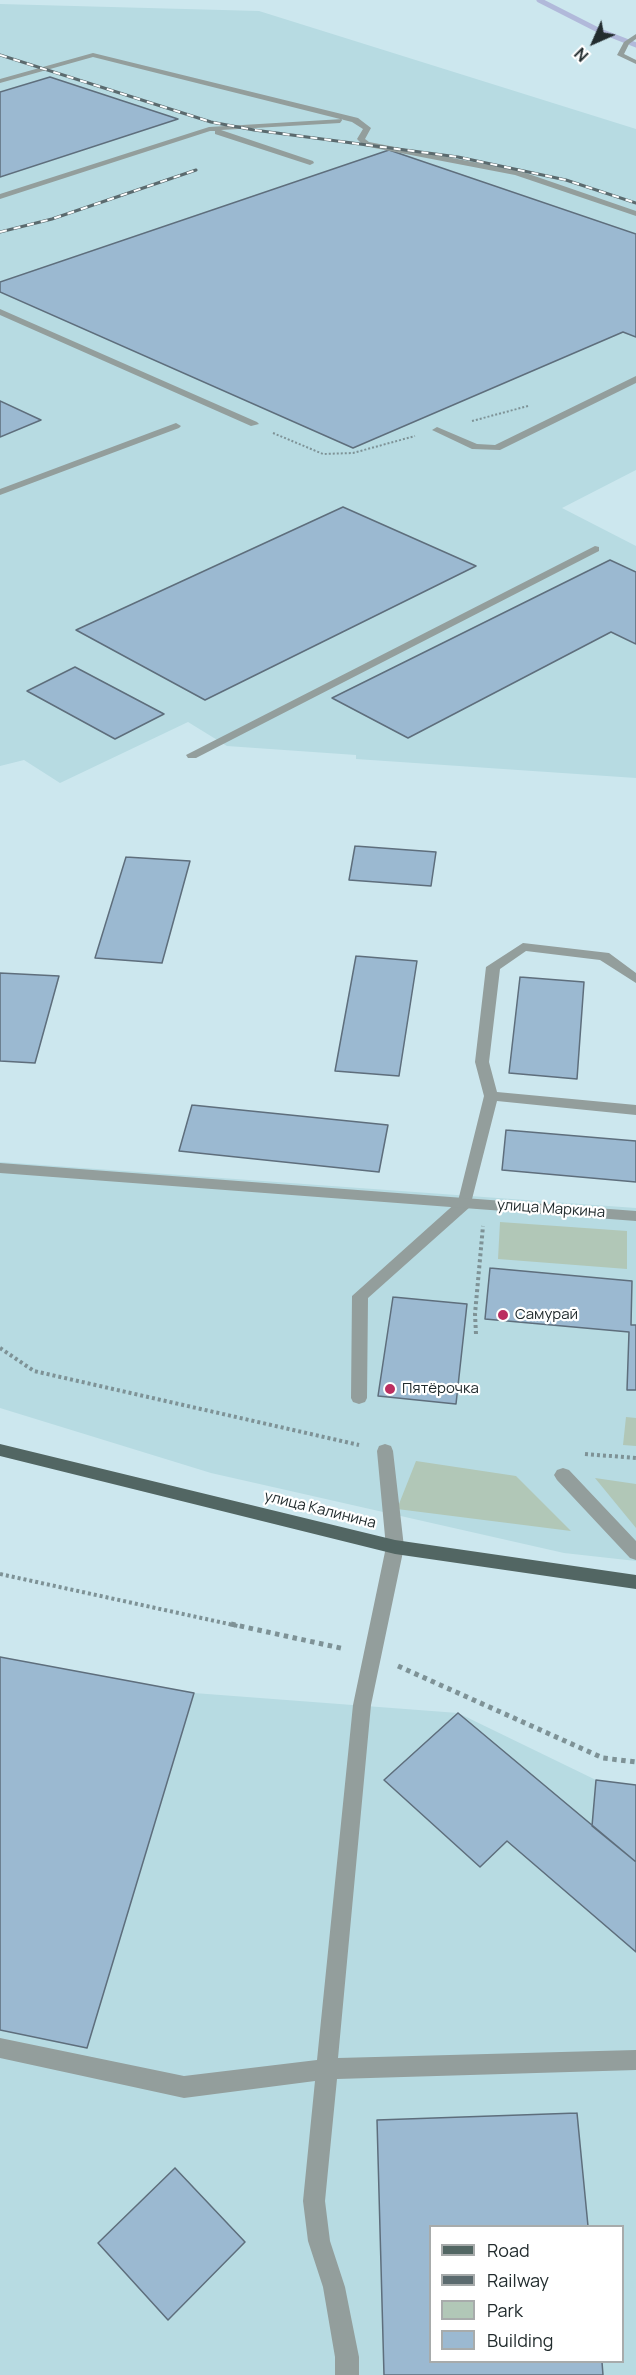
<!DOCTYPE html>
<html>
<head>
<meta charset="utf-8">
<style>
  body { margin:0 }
  #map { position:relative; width:636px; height:2375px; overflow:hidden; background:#cce7ee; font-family:Manrope,sans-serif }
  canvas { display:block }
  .legend { position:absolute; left:429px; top:2225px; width:195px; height:138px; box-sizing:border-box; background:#fff; border:2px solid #a7abab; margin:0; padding:8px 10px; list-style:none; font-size:18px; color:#222c2e }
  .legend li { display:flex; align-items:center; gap:12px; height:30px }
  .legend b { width:30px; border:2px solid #a7abab }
  .north { position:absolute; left:564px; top:12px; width:60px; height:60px; -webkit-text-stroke:4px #fff; paint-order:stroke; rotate:225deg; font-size:16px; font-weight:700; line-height:24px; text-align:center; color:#222c2e }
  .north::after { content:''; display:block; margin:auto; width:21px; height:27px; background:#222c2e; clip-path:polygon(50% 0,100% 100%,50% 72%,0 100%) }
</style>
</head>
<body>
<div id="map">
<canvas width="636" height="2375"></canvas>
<ul class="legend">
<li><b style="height:8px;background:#526663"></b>Road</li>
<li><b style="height:8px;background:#5b6a6e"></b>Railway</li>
<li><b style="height:16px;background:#b1c7b7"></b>Park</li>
<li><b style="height:16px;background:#9bb9d1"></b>Building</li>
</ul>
<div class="north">N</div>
</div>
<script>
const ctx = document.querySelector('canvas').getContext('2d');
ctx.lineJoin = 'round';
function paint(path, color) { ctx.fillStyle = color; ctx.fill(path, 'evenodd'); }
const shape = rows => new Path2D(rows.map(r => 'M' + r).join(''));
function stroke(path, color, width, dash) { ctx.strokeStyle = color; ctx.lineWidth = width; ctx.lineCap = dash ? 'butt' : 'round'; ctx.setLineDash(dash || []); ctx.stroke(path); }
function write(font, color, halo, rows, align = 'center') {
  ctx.font = font + ' Manrope,sans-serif'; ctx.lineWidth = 4.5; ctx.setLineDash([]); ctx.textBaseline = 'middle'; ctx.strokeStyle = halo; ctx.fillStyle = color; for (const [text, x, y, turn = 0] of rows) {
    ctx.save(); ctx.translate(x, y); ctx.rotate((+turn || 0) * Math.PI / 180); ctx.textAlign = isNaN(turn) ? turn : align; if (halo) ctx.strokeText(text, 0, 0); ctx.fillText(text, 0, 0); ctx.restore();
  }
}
paint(shape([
  [0,4,259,11,636,129,636,470,562,508,636,546,636,778,356,759,356,755,227,746,188,722,60,783,24,760,0,766],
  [0,1162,636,1208,636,1561,564,1553,211,1473,0,1408],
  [0,1657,194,1693,458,1713,596,1780,636,1785,636,2375,0,2375],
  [430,2226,622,2226,622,2362,430,2362]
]), '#b7dbe2');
paint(shape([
  [500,1222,627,1231,627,1269,498,1259],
  [626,1417,636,1418,636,1446,623,1445],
  [416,1461,516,1476,571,1531,397,1509],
  [595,1478,636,1484,636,1528]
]), '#b1c7b7');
stroke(shape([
  [539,0,598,30,636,45]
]), '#b1b9da', 5);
const building = shape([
  [50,77,178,119,0,177,0,92,50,77],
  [389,150,636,234,636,337,623,332,353,448,0,292,0,282,389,150],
  [0,401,41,420,0,437,0,401],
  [343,507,476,566,205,700,76,630,343,507],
  [610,560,636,572,636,644,611,632,408,738,332,698,610,560],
  [75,667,164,714,115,739,27,691,75,667],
  [355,846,436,852,431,886,349,880,355,846],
  [126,857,190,861,162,963,95,958,126,857],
  [356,956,417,961,399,1076,335,1071,356,956],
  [0,973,59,976,35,1063,0,1061,0,973],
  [520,977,584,982,577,1079,509,1073,520,977],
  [192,1105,388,1125,379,1172,179,1151,192,1105],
  [506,1130,636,1141,636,1182,502,1170,506,1130],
  [490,1268,632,1281,631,1325,636,1325,636,1390,627,1390,629,1332,485,1319,490,1268],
  [393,1297,467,1304,456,1404,378,1396,393,1297],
  [0,1657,194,1693,87,2048,0,2030,0,1657],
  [458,1713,636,1862,636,1952,507,1841,480,1867,384,1780,458,1713],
  [596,1780,636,1785,636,1862,592,1826,596,1780],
  [577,2113,588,2226,430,2226,430,2362,602,2362,603,2375,384,2375,377,2120,577,2113],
  [175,2168,245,2242,168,2320,98,2243,175,2168]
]);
paint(building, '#9bb9d1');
stroke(building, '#5e6e7c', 1.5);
stroke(shape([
  [472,421,528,406],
  [273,433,323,454,353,453,415,436]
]), '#7e9296', 2, [2, 2]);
stroke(shape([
  [476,1334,475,1314,483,1226],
  [0,1348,34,1371,359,1445],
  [585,1454,636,1458],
  [0,1574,238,1626]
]), '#7e9296', 4, [3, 3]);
stroke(shape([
  [231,1624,345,1649],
  [398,1666,603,1758,636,1762]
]), '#7e9296', 5, [4.5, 4.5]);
paint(shape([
  [93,53,358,118,371,128,365,139,369,142,520,171,636,211,636,216,515,175,364,146,357,139,363,129,352,122,93,57,0,83,0,79,93,53],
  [343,119,340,123,221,130,313,161,314,163,310,165,215,134,215,131,210,131,0,199,0,194,209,127,343,119],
  [0,309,257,422,259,424,251,426,0,315,0,309],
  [636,376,636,383,500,450,472,449,432,430,437,427,477,444,495,445,636,376],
  [176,423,181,426,179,428,0,495,0,489,176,423],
  [595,546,599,547,599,551,196,758,188,758,186,755,595,546],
  [523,943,609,953,636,973,636,983,600,960,526,951,500,969,489,1062,497,1092,636,1105,636,1115,497,1101,470,1207,368,1298,367,1398,365,1402,359,1404,353,1402,351,1398,352,1296,458,1201,484,1096,475,1062,486,967,523,943],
  [385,1444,391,1446,393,1451,404,1547,371,1705,338,2058,636,2050,636,2070,337,2079,325,2201,330,2241,345,2287,359,2357,359,2375,335,2375,335,2357,323,2287,308,2241,303,2201,315,2081,184,2098,0,2058,0,2038,184,2076,317,2060,353,1705,386,1547,377,1451,379,1446,385,1444],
  [563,1468,569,1470,636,1541,636,1560,630,1558,557,1480,554,1475,557,1470,563,1468]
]), '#939e9c');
paint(shape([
  [636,34,636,39,629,44,624,54,636,60,636,64,617,55,624,42,636,34],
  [0,1163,636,1211,636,1221,0,1173,0,1163]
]), '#939e9c');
paint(shape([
  [0,1444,395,1540,636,1575,636,1589,395,1554,0,1456,0,1444]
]), '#526663');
const rail = shape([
  [0,55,211,122,254,130,458,157,566,180,636,203],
  [0,232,52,219,196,170]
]);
stroke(rail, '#5b6a6e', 3);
stroke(rail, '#fff', 2, [7]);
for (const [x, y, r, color] of [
  [503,1315,6,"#bb2e60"],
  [390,1389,6,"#bb2e60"]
]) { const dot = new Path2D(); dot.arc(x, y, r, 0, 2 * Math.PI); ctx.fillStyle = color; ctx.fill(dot); stroke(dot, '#fff', 2); }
write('15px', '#222c2e', '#fff', [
  ["улица Маркина",551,1209,4],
  ["улица Калинина",320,1510,14]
]);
write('15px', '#222c2e', '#fff', [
  ["Самурай",515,1315],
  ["Пятёрочка",402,1389]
], 'left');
</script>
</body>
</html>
